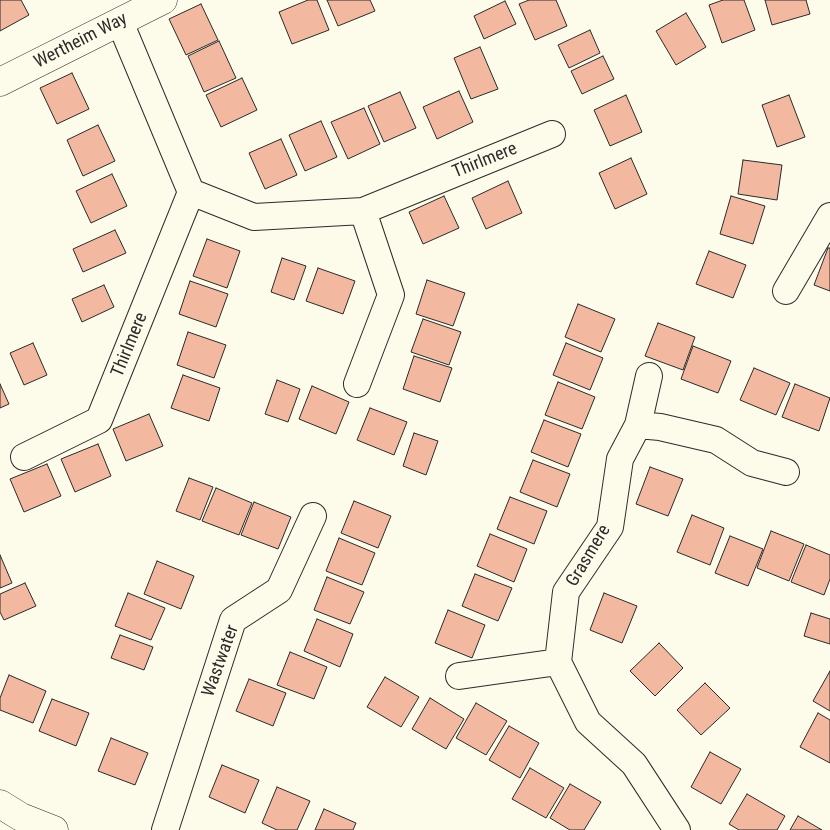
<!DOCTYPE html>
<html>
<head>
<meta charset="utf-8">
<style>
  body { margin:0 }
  canvas { display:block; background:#fdfbea }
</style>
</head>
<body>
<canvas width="830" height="830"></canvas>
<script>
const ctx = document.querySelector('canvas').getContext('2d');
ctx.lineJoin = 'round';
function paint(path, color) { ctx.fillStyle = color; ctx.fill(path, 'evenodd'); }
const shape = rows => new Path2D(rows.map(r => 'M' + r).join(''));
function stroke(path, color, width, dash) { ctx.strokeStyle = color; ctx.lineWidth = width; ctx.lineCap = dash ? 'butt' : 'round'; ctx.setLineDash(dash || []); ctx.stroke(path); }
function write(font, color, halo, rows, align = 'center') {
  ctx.font = font + ' "Roboto Condensed",sans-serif'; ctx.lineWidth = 4; ctx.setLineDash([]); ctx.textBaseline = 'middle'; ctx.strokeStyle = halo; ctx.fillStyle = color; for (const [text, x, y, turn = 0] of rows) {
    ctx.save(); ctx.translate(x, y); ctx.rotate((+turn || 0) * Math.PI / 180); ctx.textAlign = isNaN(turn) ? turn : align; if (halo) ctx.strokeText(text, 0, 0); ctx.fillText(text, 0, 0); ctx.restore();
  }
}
const building = shape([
  [0,0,21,0,29,15,0,31,0,0],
  [308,0,317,0,329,30,292,44,279,12,308,0],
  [327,0,370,0,375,11,338,26,327,0],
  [529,0,556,0,567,26,535,40,519,4,529,0],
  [723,0,744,0,755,30,722,43,709,5,723,0],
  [765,0,806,0,810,14,772,25,765,0],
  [505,1,516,24,484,39,474,16,505,1],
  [201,4,218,40,186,55,169,19,201,4],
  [686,13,706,47,676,65,656,31,686,13],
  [590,30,600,53,569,68,558,45,590,30],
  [219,41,236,78,204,92,188,56,219,41],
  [480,47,498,89,471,99,454,58,480,47],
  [603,56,614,79,582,94,571,71,603,56],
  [72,73,89,109,57,124,40,88,72,73],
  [242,78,257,110,221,127,206,95,242,78],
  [459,91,473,122,437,139,423,107,459,91],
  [400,92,416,128,384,142,368,106,400,92],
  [626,95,642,132,610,146,594,110,626,95],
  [789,95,805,137,777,147,762,105,789,95],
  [364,108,380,144,348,159,331,122,364,108],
  [321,121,337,157,305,171,289,135,321,121],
  [98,125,115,161,83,176,67,140,98,125],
  [281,139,297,175,265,189,249,153,281,139],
  [631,158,647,194,615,209,599,173,631,158],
  [743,160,782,165,777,200,738,194,743,160],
  [112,174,127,206,91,223,76,191,112,174],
  [508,181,522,213,486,229,472,198,508,181],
  [444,196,459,228,423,244,409,212,444,196],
  [731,196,765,206,753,244,720,234,731,196],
  [115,230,126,253,83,272,73,249,115,230],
  [207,239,240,251,227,288,193,276,207,239],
  [828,248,830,248,830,291,814,285,828,248],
  [709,251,746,265,733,298,696,284,709,251],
  [282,258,306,266,294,300,271,292,282,258],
  [318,268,355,281,343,314,306,301,318,268],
  [427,280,465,293,453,326,416,314,427,280],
  [190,281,228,294,216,327,179,314,190,281],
  [104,285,114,307,82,322,72,299,104,285],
  [578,304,615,319,601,352,565,337,578,304],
  [423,319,461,332,449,365,411,352,423,319],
  [658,323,695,337,683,370,645,356,658,323],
  [188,332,226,345,214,378,177,365,188,332],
  [33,343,47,375,24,385,10,353,33,343],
  [566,343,603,358,590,390,553,375,566,343],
  [693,346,731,361,718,393,681,379,693,346],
  [414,356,452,368,440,402,403,389,414,356],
  [754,368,790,383,776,415,740,400,754,368],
  [183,375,220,388,209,421,171,408,183,375],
  [277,380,300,389,288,422,265,414,277,380],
  [558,382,595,397,582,429,545,415,558,382],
  [0,384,9,404,0,408,0,384],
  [795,384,830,398,819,431,782,417,795,384],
  [312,386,349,402,336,434,299,419,312,386],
  [370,408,407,422,394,455,357,440,370,408],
  [149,414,163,446,126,461,113,429,149,414],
  [544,420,581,434,568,467,531,452,544,420],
  [414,433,438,441,426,475,403,466,414,433],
  [98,444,111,476,75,492,61,459,98,444],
  [533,460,570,474,557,507,520,492,533,460],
  [47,464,61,496,24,512,10,479,47,464],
  [650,467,683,479,668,516,636,504,650,467],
  [189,478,213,487,200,520,176,511,189,478],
  [216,488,252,503,239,535,202,521,216,488],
  [510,497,547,511,534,544,497,529,510,497],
  [354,501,391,516,378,548,341,533,354,501],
  [254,502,291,517,278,549,241,535,254,502],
  [692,515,724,528,710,565,677,552,692,515],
  [771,531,804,544,789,581,757,568,771,531],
  [490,534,527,549,514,582,477,566,490,534],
  [730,536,763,549,748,586,715,573,730,536],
  [339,538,375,553,362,585,326,571,339,538],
  [806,545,830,555,830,579,824,595,791,582,806,545],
  [0,555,12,583,0,588,0,555],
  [157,561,194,576,181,609,144,594,157,561],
  [475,574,512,588,498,621,462,606,475,574],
  [327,577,364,592,350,624,314,610,327,577],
  [25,583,36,606,4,620,0,612,0,594,25,583],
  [128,593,165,608,151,640,115,626,128,593],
  [604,593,637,606,622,643,590,630,604,593],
  [448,610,485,625,472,658,435,643,448,610],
  [811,613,830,619,830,644,804,636,811,613],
  [317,619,353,634,340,667,304,651,317,619],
  [120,635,153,647,144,670,111,658,120,635],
  [659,643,683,668,655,696,630,671,659,643],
  [290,652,327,667,314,699,277,685,290,652],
  [830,671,830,711,813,701,830,671],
  [9,675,46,691,33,723,0,710,0,698,9,675],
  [385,677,419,697,401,727,367,707,385,677],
  [249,679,286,693,273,726,236,711,249,679],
  [705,683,730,708,701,735,677,710,705,683],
  [430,698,464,719,446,749,412,729,430,698],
  [52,699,89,713,76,746,39,731,52,699],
  [476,703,507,721,486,755,456,738,476,703],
  [818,713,830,720,830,763,800,747,818,713],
  [509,726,539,743,520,778,489,760,509,726],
  [111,738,148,753,135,785,98,771,111,738],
  [710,752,741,769,721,804,691,787,710,752],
  [222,765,259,780,245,813,209,797,222,765],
  [530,768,564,788,546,818,512,799,530,768],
  [570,784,601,802,584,830,570,830,550,818,570,784],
  [277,787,310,801,297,830,277,830,262,823,277,787],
  [747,794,785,816,777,830,739,830,729,824,747,794],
  [324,809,356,823,353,830,315,830,324,809],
  [798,816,822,830,790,830,798,816]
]);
paint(building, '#f2b8a0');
stroke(building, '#2b2b2b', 1);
const street = shape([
  [120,22,191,192,254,217,363,211,552,134],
  [786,291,830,216],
  [357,384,391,295,363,211],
  [638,425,660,427,716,440,752,463,786,472],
  [24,457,99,420,191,192],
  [558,662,566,592,610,527,620,459,638,425,649,376],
  [459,676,558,662,588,722,634,764,677,830],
  [165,830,233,620,279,590,313,516]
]);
const secondary = shape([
  [0,82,163,0],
  [0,804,21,817,54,830]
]);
stroke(street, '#2b2b2b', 28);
stroke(secondary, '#2b2b2b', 29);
stroke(street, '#fdfbea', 26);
stroke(secondary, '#fdfbea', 28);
write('18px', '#2b2b2b', '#fdfbea', [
  ["Wertheim Way",81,41,-27],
  ["Thirlmere",485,161,-22],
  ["Thirlmere",130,345,-68],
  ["Grasmere",589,556,-59],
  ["Wastwater",221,661,-70]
]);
</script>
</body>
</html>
